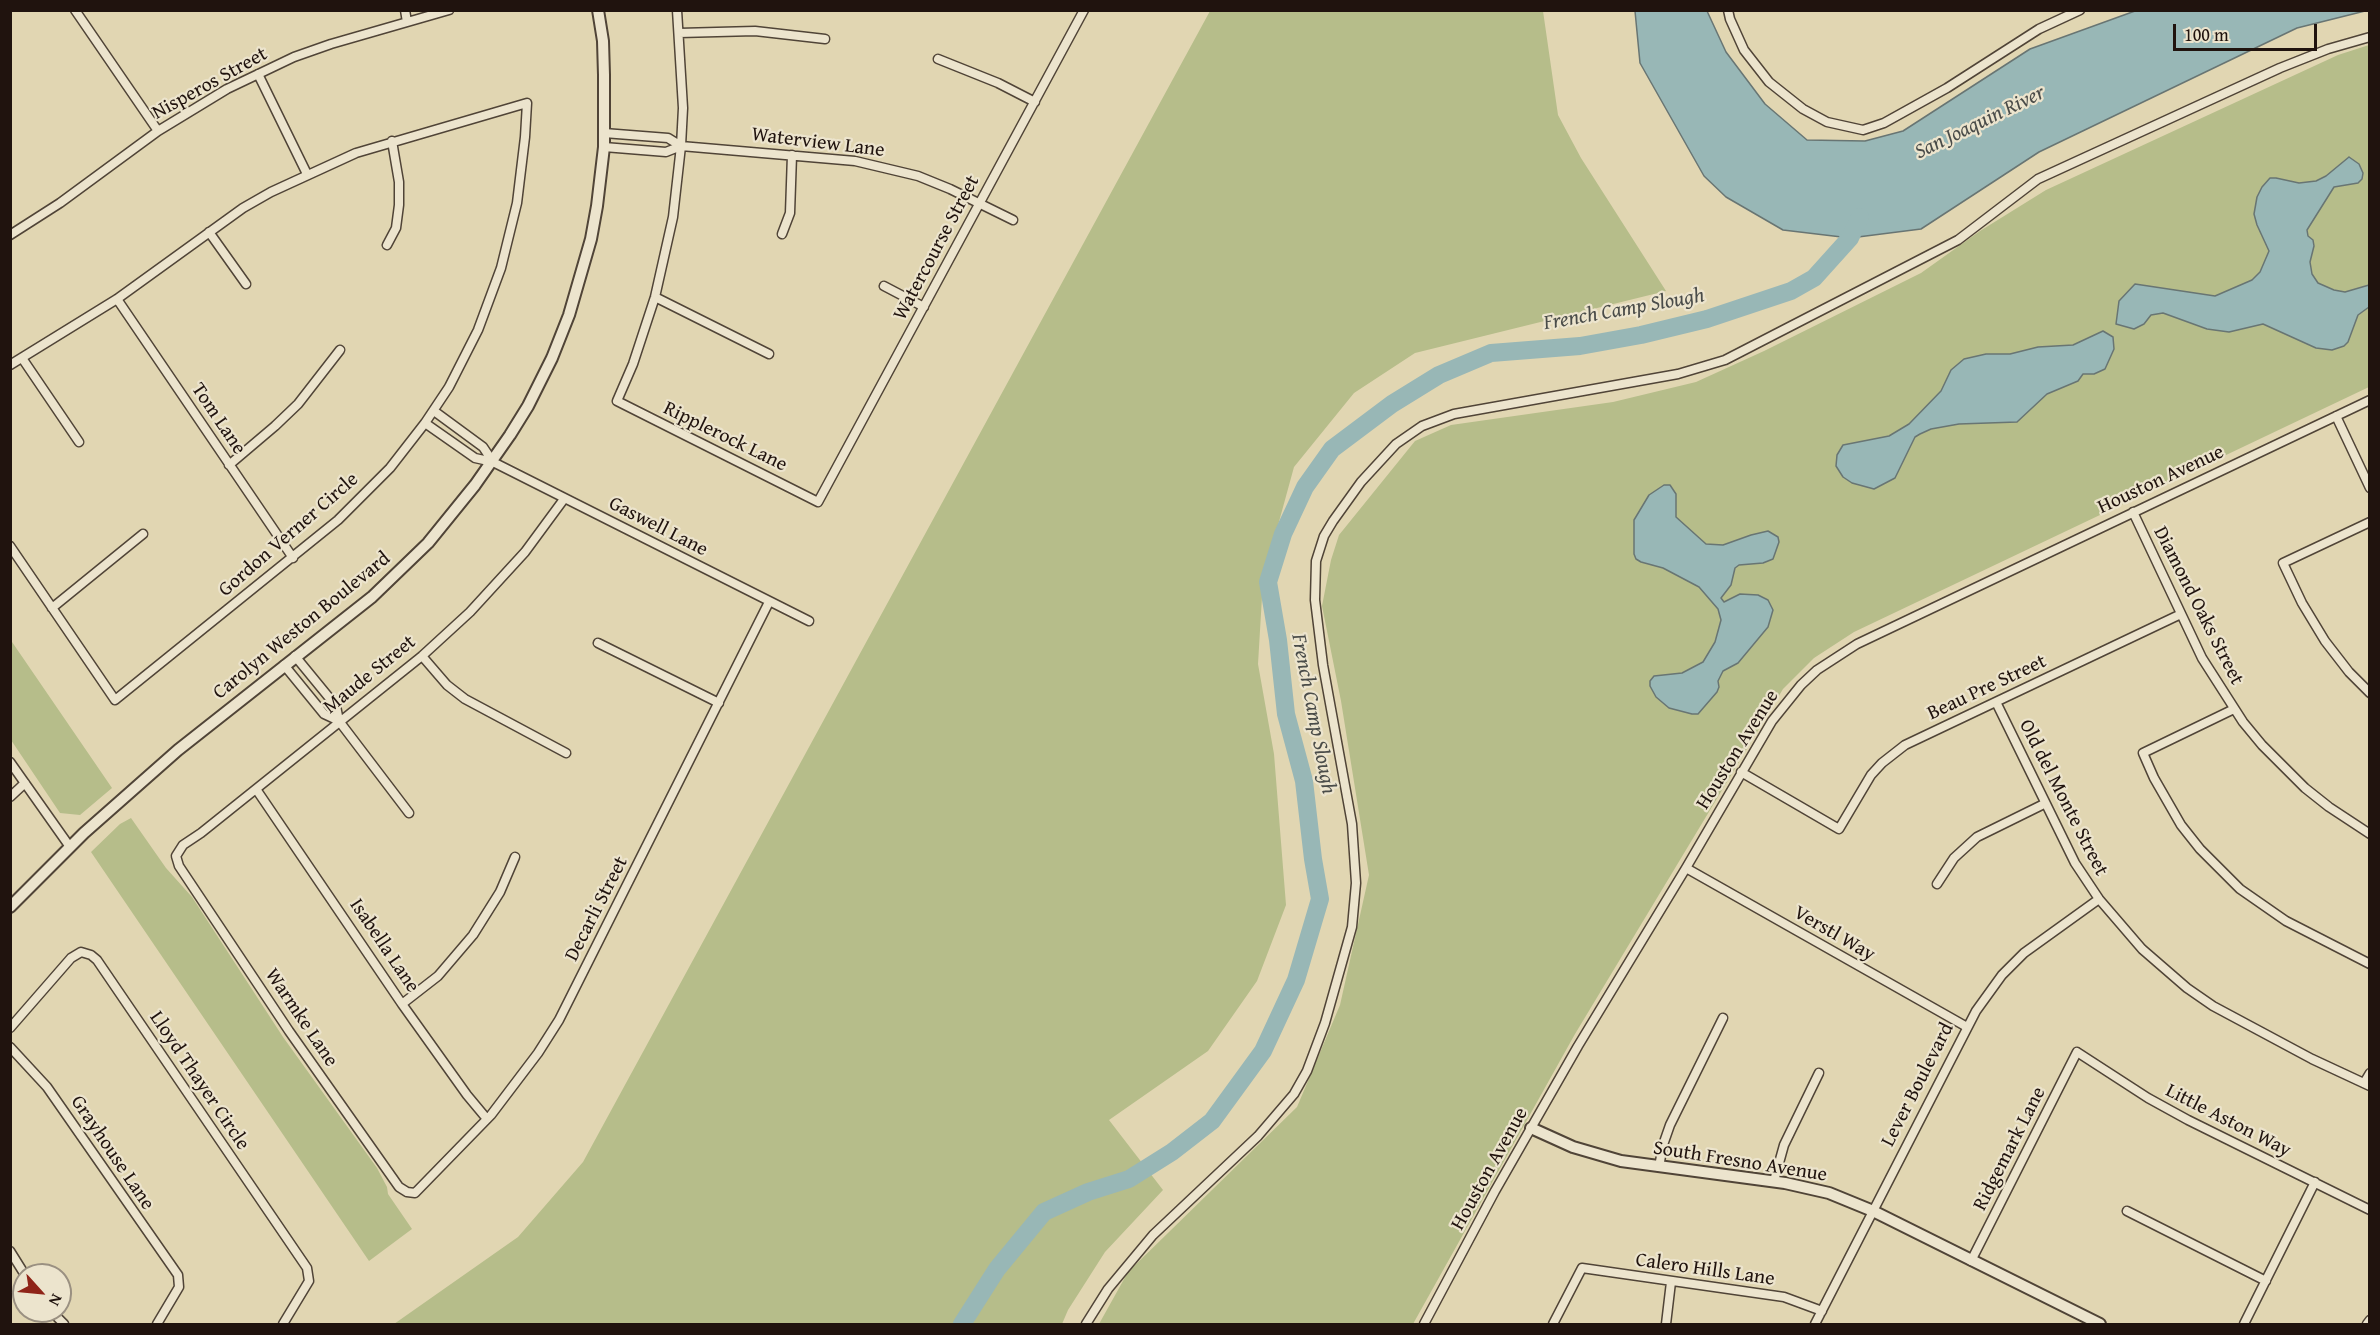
<!DOCTYPE html>
<html>
<head>
<meta charset="utf-8">
<style>
  body { margin:0 }
  #map { position:relative; width:2380px; height:1335px; overflow:hidden; background:#e1d6b2; font-family:"Gentium Book Plus",serif }
  canvas { display:block }
  .frame { position:absolute; inset:0; border:12px solid #20130e; pointer-events:none }
  .north { position:absolute; left:12px; top:1263px; width:60px; height:60px; box-sizing:border-box; background:#ece4cd; border:2px solid #9a9081; border-radius:50%; rotate:117deg; font-size:16px; font-weight:700; line-height:24px; text-align:center; color:#20130e }
  .north::after { content:''; display:block; margin:auto; width:21px; height:27px; background:#8f2418; clip-path:polygon(50% 0,100% 100%,50% 72%,0 100%) }
  .scale { position:absolute; left:2173px; top:24px; width:144px; height:27px; box-sizing:border-box; border:3px solid #20130e; border-top:0; padding-left:8px; font-size:18px; line-height:21px; white-space:nowrap; color:#20130e; -webkit-text-stroke:4px #ece4cd; paint-order:stroke }
</style>
</head>
<body>
<div id="map">
<canvas width="2380" height="1335"></canvas>
<div class="frame"></div>
<div class="north">N</div>
<div class="scale">100 m</div>
</div>
<script>
const ctx = document.querySelector('canvas').getContext('2d');
ctx.lineJoin = 'round';
function paint(path, color) { ctx.fillStyle = color; ctx.fill(path, 'evenodd'); }
const shape = rows => new Path2D(rows.map(r => 'M' + r).join(''));
function stroke(path, color, width, dash) { ctx.strokeStyle = color; ctx.lineWidth = width; ctx.lineCap = dash ? 'butt' : 'round'; ctx.setLineDash(dash || []); ctx.stroke(path); }
function write(font, color, halo, rows, align = 'center') {
  ctx.font = font + ' "Gentium Book Plus",serif'; ctx.lineWidth = 4.5; ctx.setLineDash([]); ctx.textBaseline = 'middle'; ctx.strokeStyle = halo; ctx.fillStyle = color; for (const [text, x, y, turn = 0] of rows) {
    ctx.save(); ctx.translate(x, y); ctx.rotate((+turn || 0) * Math.PI / 180); ctx.textAlign = isNaN(turn) ? turn : align; if (halo) ctx.strokeText(text, 0, 0); ctx.fillText(text, 0, 0); ctx.restore();
  }
}
paint(shape([
  [1210,11,1543,11,1558,115,1581,158,1666,291,1415,353,1354,393,1294,467,1263,580,1258,664,1274,754,1286,905,1257,981,1208,1051,1109,1120,1163,1190,1105,1252,1068,1310,1062,1324,394,1324,518,1237,583,1162],
  [2369,45,2369,387,1854,632,1814,658,1783,689,1575,1034,1413,1324,1099,1324,1128,1272,1297,1107,1340,1005,1369,875,1341,701,1322,606,1331,560,1339,535,1415,441,1451,425,1613,402,1696,382,1764,351,1921,273,1980,231,2046,190,2338,55],
  [10,639,112,788,80,815,60,813,11,740],
  [131,818,166,868,192,897,283,1037,377,1168,387,1187,388,1194,412,1229,369,1261,91,852,120,824]
]), '#b6bd8a');
const water = shape([
  [2369,10,2297,28,2039,152,1921,229,1850,238,1783,230,1726,197,1704,176,1640,63,1635,11,1707,11,1726,52,1765,104,1807,140,1865,141,1903,131,2030,49,2135,11,2369,10],
  [2349,157,2359,164,2363,173,2362,179,2358,183,2334,187,2307,230,2308,236,2313,240,2314,246,2310,262,2312,274,2318,283,2334,290,2345,292,2369,285,2369,307,2358,315,2348,342,2344,346,2332,350,2316,348,2263,324,2229,332,2207,329,2163,313,2151,315,2144,324,2134,329,2116,324,2119,301,2135,284,2215,296,2252,280,2260,272,2269,251,2257,225,2254,214,2257,197,2262,187,2270,178,2276,178,2299,183,2316,181,2326,176,2349,157],
  [2103,331,2113,337,2114,349,2105,369,2094,374,2083,374,2078,381,2047,394,2017,422,1959,424,1931,429,1920,434,1915,437,1895,478,1874,489,1852,483,1843,477,1836,466,1837,455,1843,445,1889,436,1909,424,1941,391,1951,370,1964,359,1986,354,2010,354,2038,347,2073,345,2103,331],
  [1664,485,1670,485,1676,494,1676,517,1706,544,1723,545,1751,535,1768,531,1778,537,1779,542,1773,559,1763,563,1739,565,1735,568,1731,585,1721,598,1724,602,1740,594,1758,595,1768,600,1773,610,1768,627,1738,663,1723,671,1718,681,1719,687,1717,692,1698,714,1692,714,1669,708,1656,697,1650,686,1650,681,1654,676,1682,673,1703,662,1715,642,1721,620,1718,609,1699,587,1663,568,1641,562,1636,559,1634,554,1634,520,1649,495,1664,485]
]);
paint(water, '#98b7b6');
stroke(water, '#687573', 1.5);
stroke(shape([
  [962,1324,997,1269,1044,1212,1088,1192,1129,1179,1172,1152,1212,1121,1263,1051,1296,980,1320,899,1313,859,1304,781,1286,714,1278,640,1268,582,1283,534,1305,487,1332,449,1392,404,1439,375,1491,353,1580,346,1641,335,1707,319,1791,291,1814,278,1850,238,1860,217]
]), '#98b7b6', 18);
const minor = shape([
  [75,10,158,131],
  [405,10,407,22],
  [677,10,683,108,681,146,673,217,655,297,633,364,617,401,818,502,1084,10],
  [1728,10,1730,19,1744,50,1769,82,1803,109,1827,122,1863,130,1884,123,1947,88,2039,29,2080,10],
  [679,33,755,31,825,39],
  [938,59,998,83,1035,102],
  [258,74,307,174],
  [604,133,668,138,681,146],
  [604,147,666,152,681,146,855,161,918,176,950,189,1013,220],
  [209,232,246,284],
  [782,234,790,213,792,155],
  [10,235,60,203,158,131,227,89,294,57,331,44,449,10],
  [387,245,396,228,399,205,399,182,392,141],
  [884,286,924,307],
  [655,297,769,354],
  [117,299,293,558],
  [22,358,79,442],
  [10,365,117,299,243,208,271,192,356,153,527,103,525,137,517,203,501,268,478,330,449,387,425,423,390,468,338,520,115,700,10,546],
  [434,411,483,447,493,462],
  [2336,416,2370,488],
  [425,423,475,458,493,462,809,621],
  [229,465,275,426,298,404,340,350],
  [564,499,525,552,470,612,422,656,201,833,183,845,176,856,179,866,289,1031,399,1187,407,1192,415,1193,491,1115,538,1053,559,1020,769,602],
  [2133,512,2202,658,2243,722,2262,745,2305,788,2329,807,2370,834],
  [2370,522,2283,563,2302,603,2325,641,2349,672,2370,693],
  [52,608,143,534],
  [598,643,719,703],
  [295,656,336,706,339,721],
  [422,656,447,685,465,699,566,753],
  [284,665,324,714,339,721,409,813],
  [1996,702,2075,863,2099,899,2142,949,2187,988,2213,1006,2312,1059,2370,1086],
  [2234,709,2143,753,2154,778,2181,825,2200,849,2240,889,2286,921,2370,964],
  [10,762,70,847],
  [1741,772,1839,829,1871,775,1882,763,1905,745,2181,614],
  [256,789,402,1004,467,1095,487,1119],
  [10,797,25,783],
  [1686,868,1967,1027],
  [1937,884,1954,858,1977,837,2044,804],
  [402,1004,438,976,473,935,500,892,515,857],
  [10,1028,71,958,81,952,91,955,97,960,307,1268,309,1281,283,1324],
  [10,1047,47,1087,178,1275,179,1287,157,1324],
  [2364,1083,2370,1073],
  [1659,1167,1663,1145,1670,1125,1723,1018],
  [1774,1181,1784,1145,1819,1073],
  [2127,1211,2266,1281],
  [10,1251,25,1275],
  [1971,1261,2077,1052,2148,1098,2188,1120,2370,1210],
  [51,1311,64,1324],
  [1086,1324,1108,1289,1153,1235,1258,1136,1294,1094,1307,1071,1325,1023,1352,927,1356,883,1352,824,1323,665,1315,600,1316,561,1324,536,1333,521,1361,482,1396,444,1422,426,1454,414,1678,374,1725,360,1958,240,2038,179,2280,68,2328,49,2370,37],
  [1424,1324,1495,1191,1578,1046,1686,868,1772,721,1801,685,1817,670,1857,644,2370,400],
  [1553,1324,1582,1268,1784,1297,1822,1311],
  [1666,1324,1671,1282],
  [1815,1324,1976,1011,2002,975,2024,953,2099,899],
  [2244,1324,2315,1182],
  [2367,1324,2370,1320]
]);
const tertiary = shape([
  [10,907,84,833,178,750,372,597,428,543,475,485,510,435,528,406,552,358,569,315,591,239,597,206,604,147,604,75,603,41,598,10],
  [1531,1128,1573,1147,1621,1161,1785,1183,1829,1193,1873,1211,2100,1324]
]);
stroke(minor, '#504437', 11);
stroke(tertiary, '#504437', 14);
stroke(minor, '#ece4cd', 8);
stroke(tertiary, '#ece4cd', 10);
write('20px', '#20130e', '#ece4cd', [
  ["Nisperos Street",210,84,-29],
  ["Waterview Lane",818,143,7],
  ["Watercourse Street",937,248,-62],
  ["Tom Lane",218,419,56],
  ["Ripplerock Lane",725,437,26],
  ["Houston Avenue",2161,480,-25],
  ["Gaswell Lane",658,527,27],
  ["Gordon Verner Circle",289,535,-41],
  ["Diamond Oaks Street",2198,606,63],
  ["Carolyn Weston Boulevard",302,626,-39],
  ["Maude Street",370,675,-39],
  ["Beau Pre Street",1987,688,-25],
  ["Houston Avenue",1738,750,-58],
  ["Old del Monte Street",2063,798,63],
  ["Decarli Street",597,909,-63],
  ["Verstl Way",1834,934,30],
  ["Isabella Lane",384,946,56],
  ["Warmke Lane",301,1018,56],
  ["Lloyd Thayer Circle",199,1081,56],
  ["Lever Boulevard",1918,1085,-63],
  ["Little Aston Way",2228,1121,27],
  ["Ridgemark Lane",2010,1149,-63],
  ["Grayhouse Lane",112,1153,56],
  ["South Fresno Avenue",1740,1162,9],
  ["Houston Avenue",1490,1169,-61],
  ["Calero Hills Lane",1705,1270,8]
]);
write('italic 21px', '#4a4c49', '#ece4cd', [
  ["San Joaquin River",1980,123,-26],
  ["French Camp Slough",1624,310,-10],
  ["French Camp Slough",1313,714,79]
]);
</script>
</body>
</html>
